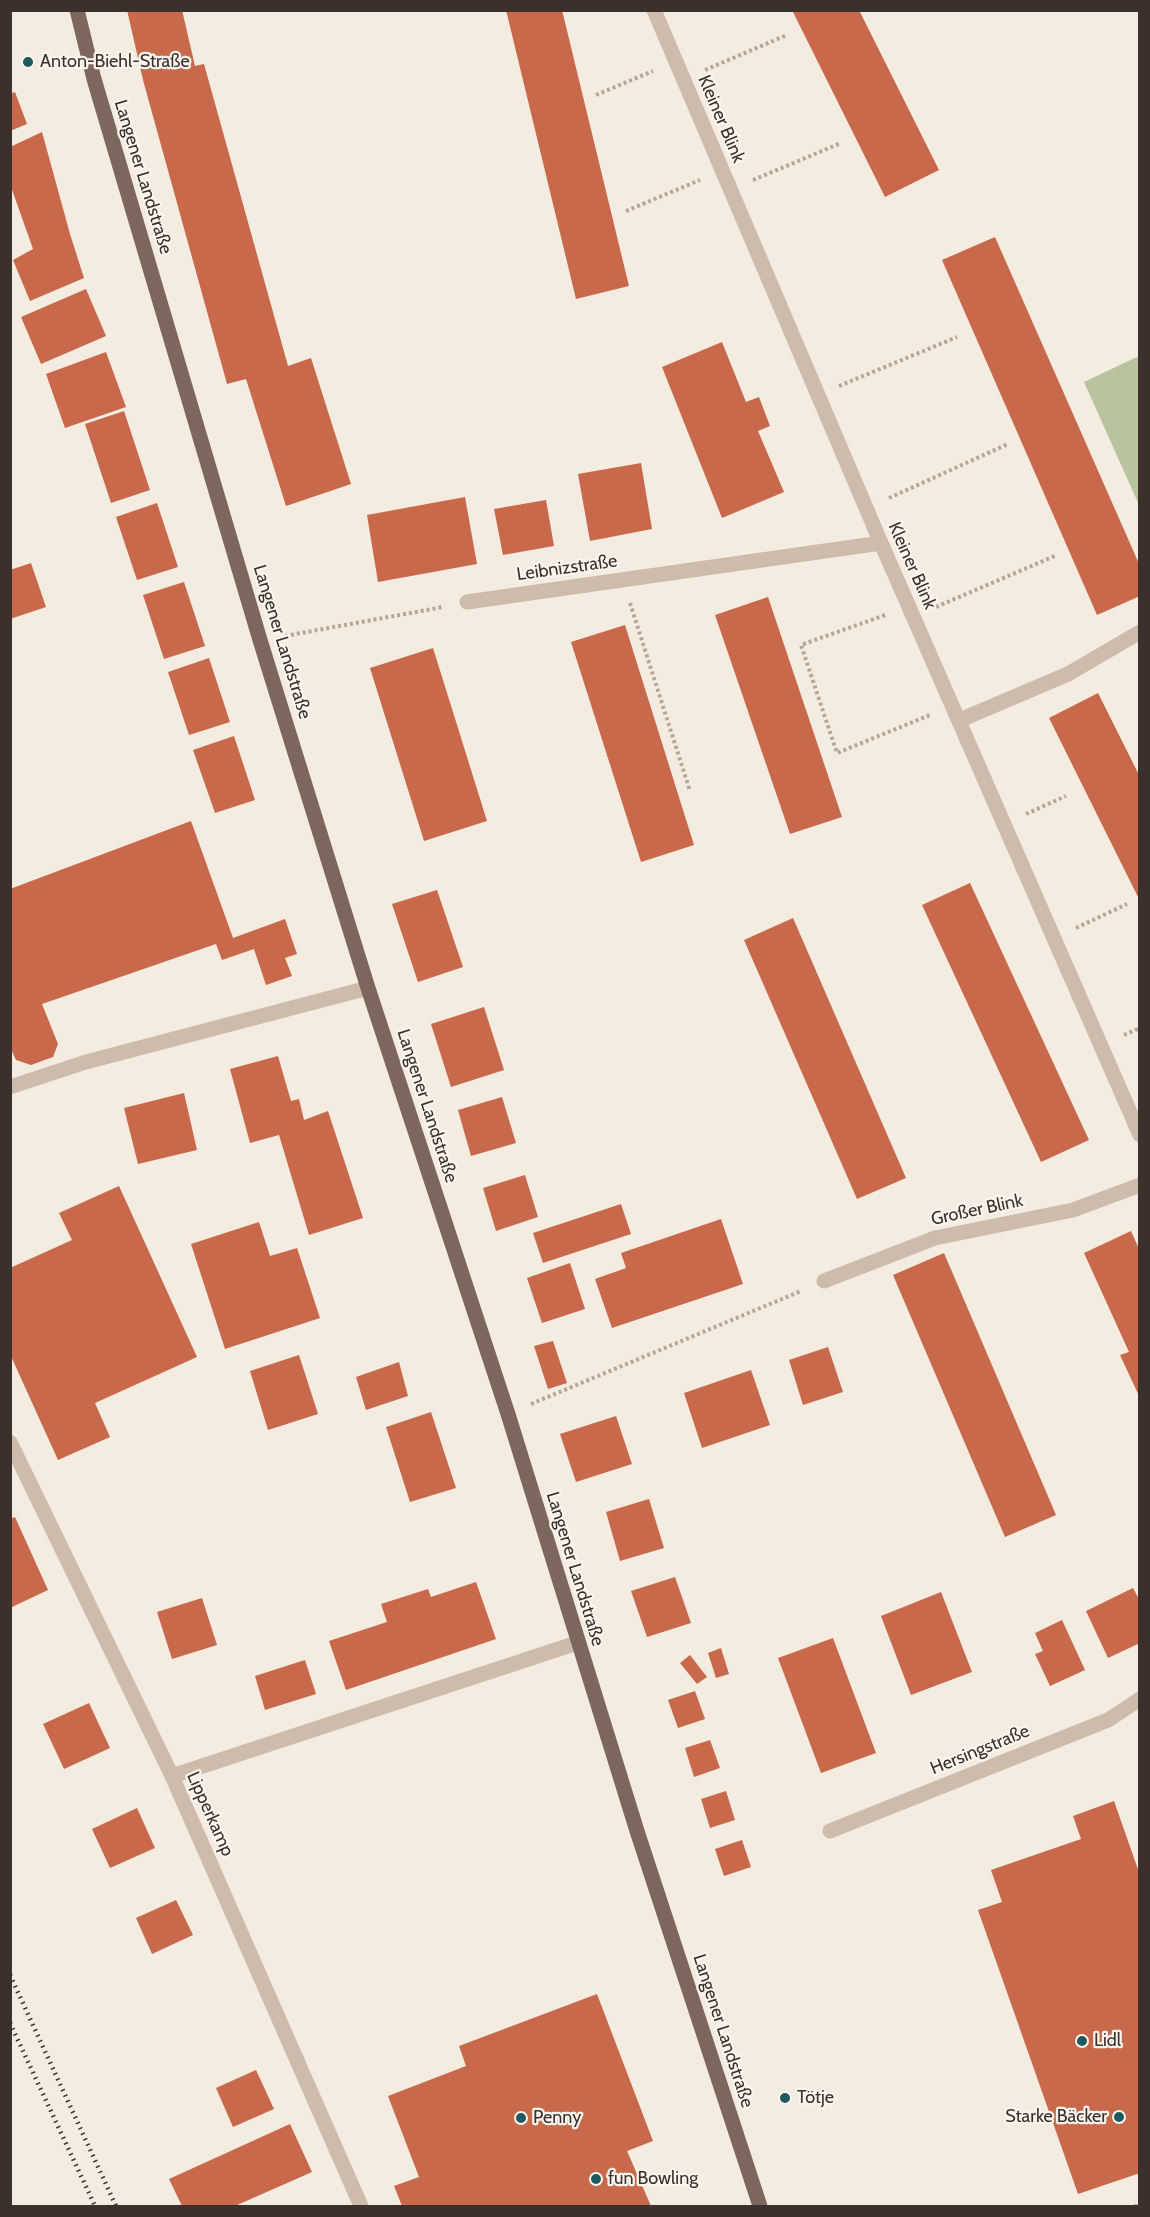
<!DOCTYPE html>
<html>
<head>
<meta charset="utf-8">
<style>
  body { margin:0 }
  #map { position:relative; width:1150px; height:2217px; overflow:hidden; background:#f4ebe1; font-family:Cabin,sans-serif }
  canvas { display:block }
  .frame { position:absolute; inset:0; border:12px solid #3b302b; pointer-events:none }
</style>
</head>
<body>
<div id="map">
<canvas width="1150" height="2217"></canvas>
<div class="frame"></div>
</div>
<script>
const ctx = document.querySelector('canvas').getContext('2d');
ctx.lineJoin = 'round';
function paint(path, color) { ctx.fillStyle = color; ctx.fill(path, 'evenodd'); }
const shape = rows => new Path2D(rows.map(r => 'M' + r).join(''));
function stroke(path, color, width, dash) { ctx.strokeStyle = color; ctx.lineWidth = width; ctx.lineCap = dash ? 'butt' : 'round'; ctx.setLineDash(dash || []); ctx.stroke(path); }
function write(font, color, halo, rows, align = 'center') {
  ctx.font = font + ' Cabin,sans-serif'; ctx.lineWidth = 4.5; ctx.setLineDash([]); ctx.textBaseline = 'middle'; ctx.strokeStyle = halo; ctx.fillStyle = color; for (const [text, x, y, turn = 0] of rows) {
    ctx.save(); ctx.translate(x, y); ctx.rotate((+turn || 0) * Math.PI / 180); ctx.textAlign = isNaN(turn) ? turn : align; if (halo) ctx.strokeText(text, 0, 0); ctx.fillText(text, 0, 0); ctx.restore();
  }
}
paint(shape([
  [1139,356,1139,505,1084,382]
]), '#b8c4a0');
paint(shape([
  [127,10,182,10,195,66,204,64,288,366,311,358,351,484,286,506,246,379,227,384,143,80],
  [506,10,562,10,629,286,576,299],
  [792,10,859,10,939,170,885,197],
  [15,92,27,124,10,131,10,94],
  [42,132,70,234,84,278,30,301,13,260,33,249,10,184,10,147],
  [995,237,1140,566,1140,596,1097,615,942,260],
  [86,289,106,336,41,364,21,317],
  [722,342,746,402,759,397,770,426,758,431,784,492,722,518,662,367],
  [106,352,126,407,65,428,46,374],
  [124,411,150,490,111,503,85,424],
  [641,463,652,529,590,541,578,474],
  [465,497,477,564,378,582,367,515],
  [546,500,554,546,503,555,494,509],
  [157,503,178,567,137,580,116,517],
  [31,563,46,607,10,619,10,570],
  [184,582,205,646,164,659,143,595],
  [768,597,842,817,790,834,715,615],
  [625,625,694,845,641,862,571,642],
  [433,648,487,821,424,841,370,668],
  [209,658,230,722,189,735,168,672],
  [1098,693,1140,777,1140,901,1049,718],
  [234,736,255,800,215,813,193,750],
  [191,821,233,938,285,919,297,954,285,958,292,976,266,985,254,949,222,960,216,944,42,1004,58,1044,53,1057,31,1065,16,1060,10,1047,10,889],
  [970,883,1089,1140,1041,1162,922,905],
  [437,890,463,967,418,982,392,904],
  [793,918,906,1178,857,1199,744,940],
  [484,1007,504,1070,451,1087,431,1024],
  [278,1056,291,1101,299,1099,304,1120,328,1111,363,1218,309,1235,279,1135,250,1143,230,1069],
  [184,1093,197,1150,138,1164,124,1108],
  [502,1097,516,1143,471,1156,458,1110],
  [525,1175,538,1217,496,1231,483,1188],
  [119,1186,197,1357,95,1403,110,1437,58,1460,10,1354,10,1268,72,1240,59,1213],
  [621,1204,631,1234,543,1263,533,1233],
  [721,1219,743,1284,612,1328,595,1279,626,1268,621,1253],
  [259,1222,270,1256,297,1248,320,1318,225,1349,191,1244],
  [1131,1231,1140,1251,1140,1398,1120,1355,1129,1352,1084,1253],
  [944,1253,1056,1515,1005,1537,893,1275],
  [570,1263,585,1309,542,1323,527,1278],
  [553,1341,567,1383,548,1389,534,1346],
  [828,1347,843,1392,803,1405,789,1360],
  [299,1355,318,1414,268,1430,250,1371],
  [399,1362,408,1396,366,1410,356,1377],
  [751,1370,770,1425,702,1448,684,1393],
  [431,1412,456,1488,410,1502,386,1427],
  [616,1416,632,1464,576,1482,560,1434],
  [649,1499,664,1548,620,1561,606,1512],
  [15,1517,48,1590,10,1608,10,1519],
  [675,1577,691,1623,647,1637,631,1591],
  [476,1582,496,1639,346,1690,329,1641,387,1622,381,1604,428,1589,431,1597],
  [1133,1588,1140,1601,1140,1643,1108,1658,1086,1611],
  [941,1592,972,1672,911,1695,881,1616],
  [202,1598,217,1645,172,1659,157,1612],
  [1062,1620,1085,1670,1050,1686,1035,1654,1043,1651,1035,1633],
  [833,1638,876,1753,821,1773,778,1658],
  [721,1648,729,1674,716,1678,708,1653],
  [690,1655,707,1677,697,1684,680,1663],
  [305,1660,316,1694,265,1710,255,1676],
  [695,1691,705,1719,678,1728,668,1700],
  [89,1703,110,1748,64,1769,43,1724],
  [710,1740,720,1768,694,1777,685,1748],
  [726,1791,735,1820,710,1828,701,1799],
  [1114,1801,1140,1875,1140,2173,1078,2194,978,1910,1002,1902,991,1870,1081,1839,1073,1816],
  [137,1808,155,1848,110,1868,92,1829],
  [742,1840,751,1867,724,1876,715,1849],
  [176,1900,193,1935,152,1954,136,1918],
  [597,1994,653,2141,627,2151,651,2206,402,2206,394,2186,419,2177,388,2096,466,2066,459,2046],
  [256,2070,274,2109,233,2127,216,2088],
  [290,2124,312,2172,235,2206,182,2206,169,2179]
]), '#c8694b');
stroke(shape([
  [705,70,787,35],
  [596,95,653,71],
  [753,180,841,143],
  [626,211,700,180],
  [839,386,957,337],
  [889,498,1008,444],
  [630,603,690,791],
  [936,607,1057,555],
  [885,615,801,645,837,753,930,715],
  [285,636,443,607],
  [1026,814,1066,796],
  [1076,928,1127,904],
  [1124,1035,1140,1028],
  [531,1404,801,1291],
  [1134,2206,1140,2206]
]), '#b9a596', 4, [3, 3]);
stroke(shape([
  [960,720,1068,674,1140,632],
  [10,1087,86,1062,368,988]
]), '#cdbbac', 15);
stroke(shape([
  [654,10,881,543,1140,1135],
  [467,602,881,543],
  [824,1281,935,1238,1073,1210,1140,1185],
  [10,1442,172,1776,361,2206],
  [172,1776,577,1643],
  [830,1831,1108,1720,1140,1699]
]), '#cdbbac', 15);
stroke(shape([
  [77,10,94,79,260,640,368,988,508,1414,637,1831,760,2206]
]), '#7d675c', 15);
stroke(shape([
  [10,1975,116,2206],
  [10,2023,95,2206]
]), '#3b302b', 4.5, [1.5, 4.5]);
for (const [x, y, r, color] of [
  [28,62,6,"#1f5a5e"],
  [1082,2041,6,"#1f5a5e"],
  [785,2098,6,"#1f5a5e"],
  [1119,2117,6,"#1f5a5e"],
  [521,2118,6,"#1f5a5e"],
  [596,2179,6,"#1f5a5e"]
]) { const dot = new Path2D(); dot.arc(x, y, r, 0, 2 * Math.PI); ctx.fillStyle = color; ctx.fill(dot); stroke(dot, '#fbf5ee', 2); }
write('18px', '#3b302b', '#fbf5ee', [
  ["Anton-Biehl-Straße",40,62],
  ["Lidl",1094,2041],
  ["Tötje",797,2098],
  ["Starke Bäcker",1107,2117,"right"],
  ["Penny",533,2118],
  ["fun Bowling",608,2179]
], 'left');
write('18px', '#3b302b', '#fbf5ee', [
  ["Kleiner Blink",721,119,67],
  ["Langener Landstraße",143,177,73],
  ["Kleiner Blink",912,566,66],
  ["Leibnizstraße",567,568,-8],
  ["Langener Landstraße",282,642,73],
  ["Langener Landstraße",427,1106,72],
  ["Großer Blink",977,1210,-12],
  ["Langener Landstraße",575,1569,73],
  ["Hersingstraße",980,1750,-22],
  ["Lipperkamp",210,1814,66],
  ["Langener Landstraße",723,2031,72]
]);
</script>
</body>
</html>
